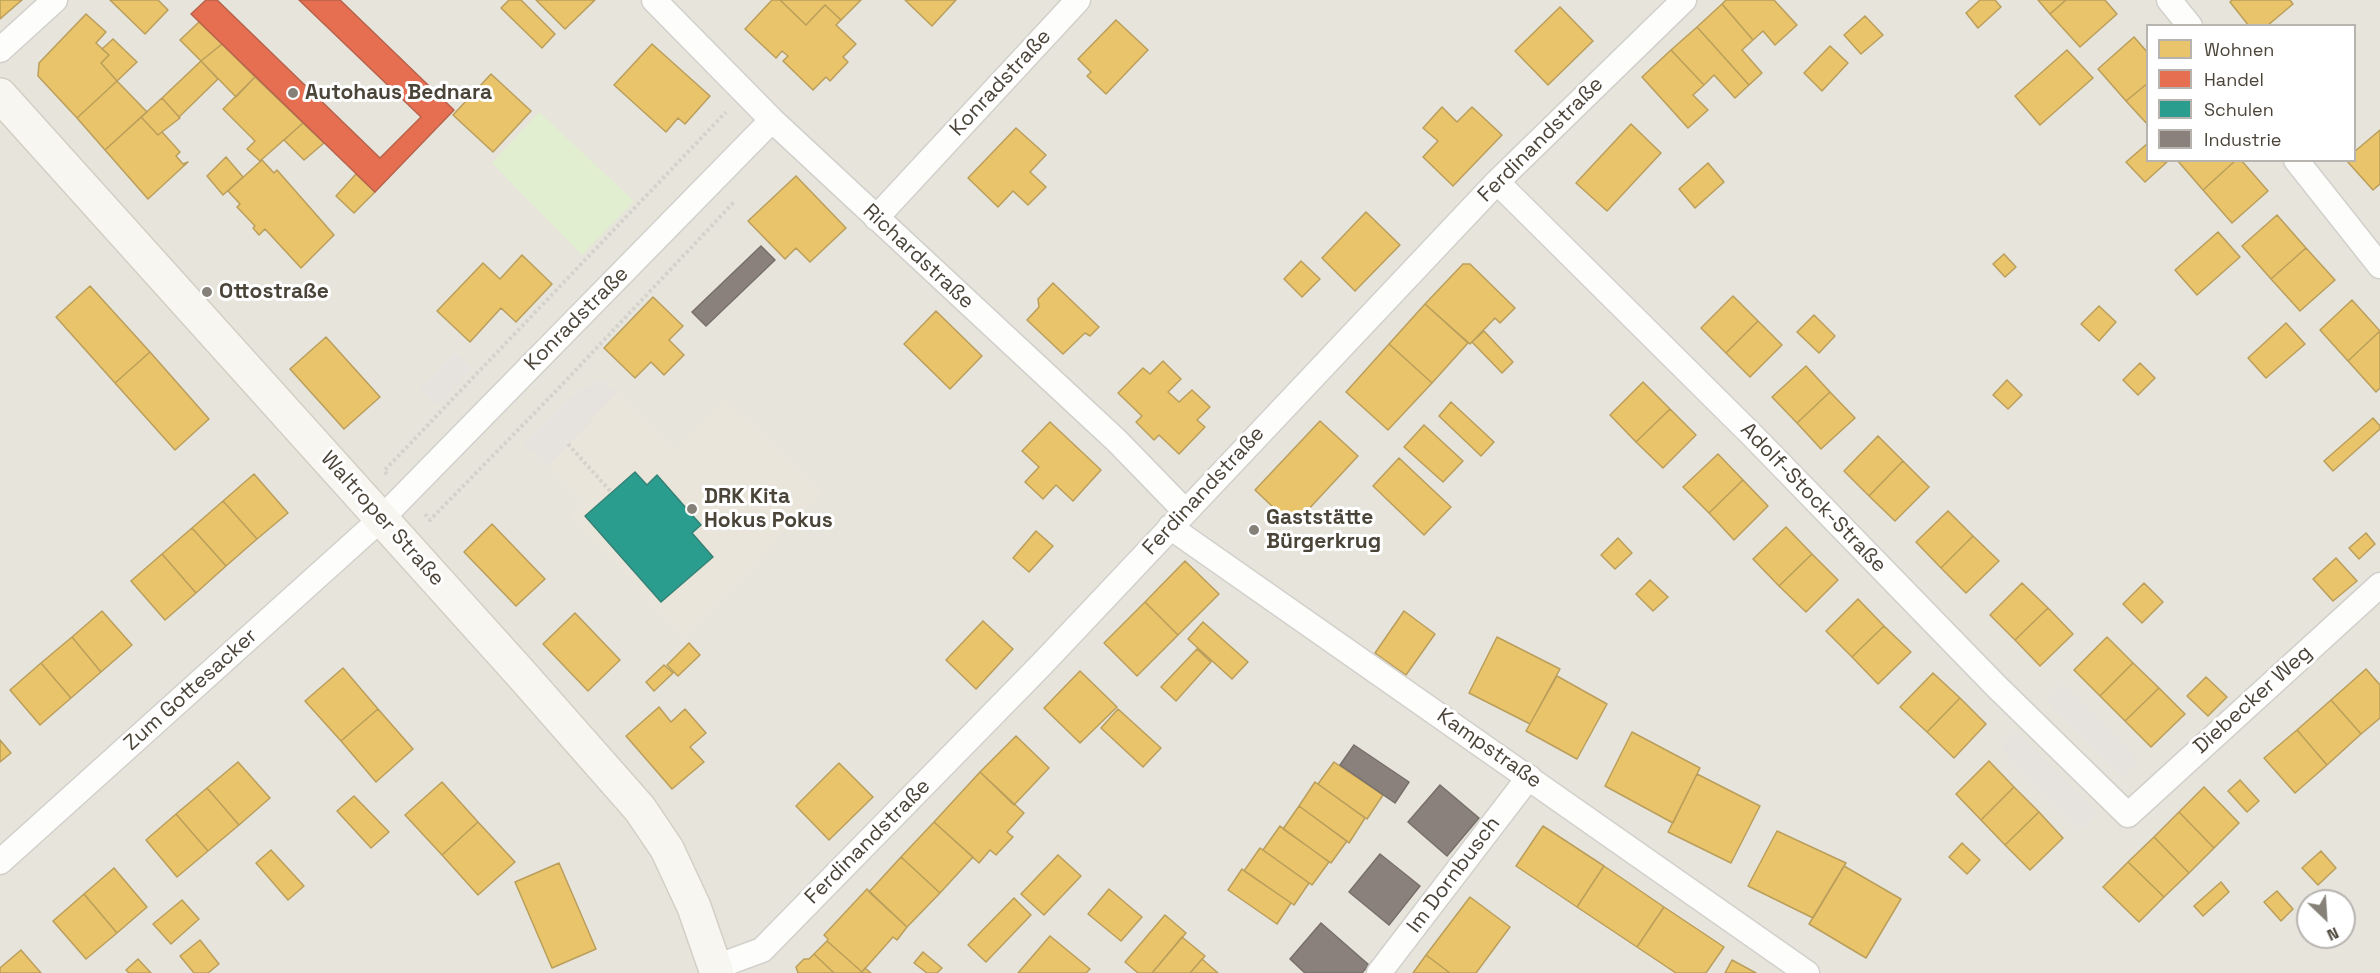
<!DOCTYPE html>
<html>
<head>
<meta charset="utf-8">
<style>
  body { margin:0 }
  #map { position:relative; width:2380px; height:973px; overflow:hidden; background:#f4f2ee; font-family:"Space Grotesk",sans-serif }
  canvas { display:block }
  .legend { position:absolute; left:2146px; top:24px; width:210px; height:138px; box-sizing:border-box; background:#fff; border:2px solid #b7b4b0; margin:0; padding:8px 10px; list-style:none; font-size:18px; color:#4b4439 }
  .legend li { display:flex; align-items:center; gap:12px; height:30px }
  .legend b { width:30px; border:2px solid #b7b4b0 }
  .north { position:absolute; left:2296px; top:889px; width:60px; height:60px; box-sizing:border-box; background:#fff; border:2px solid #b7b4b0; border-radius:50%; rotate:155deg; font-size:16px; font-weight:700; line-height:24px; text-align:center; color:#4b4439 }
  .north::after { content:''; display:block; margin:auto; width:21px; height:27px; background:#868178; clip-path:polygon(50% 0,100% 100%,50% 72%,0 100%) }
</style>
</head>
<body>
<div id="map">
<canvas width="2380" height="973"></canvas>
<ul class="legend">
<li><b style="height:16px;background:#e9c46a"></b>Wohnen</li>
<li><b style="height:16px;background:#e76f51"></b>Handel</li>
<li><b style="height:16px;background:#2a9d8f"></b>Schulen</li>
<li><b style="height:16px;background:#8a817c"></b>Industrie</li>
</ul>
<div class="north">N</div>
</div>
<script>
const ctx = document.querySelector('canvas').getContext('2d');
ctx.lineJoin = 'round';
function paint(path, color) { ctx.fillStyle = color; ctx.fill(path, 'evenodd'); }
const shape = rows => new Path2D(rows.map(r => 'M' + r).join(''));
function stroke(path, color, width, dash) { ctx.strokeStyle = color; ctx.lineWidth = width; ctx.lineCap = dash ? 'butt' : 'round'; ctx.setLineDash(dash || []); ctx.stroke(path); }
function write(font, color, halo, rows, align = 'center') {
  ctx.font = font + ' "Space Grotesk",sans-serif'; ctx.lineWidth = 6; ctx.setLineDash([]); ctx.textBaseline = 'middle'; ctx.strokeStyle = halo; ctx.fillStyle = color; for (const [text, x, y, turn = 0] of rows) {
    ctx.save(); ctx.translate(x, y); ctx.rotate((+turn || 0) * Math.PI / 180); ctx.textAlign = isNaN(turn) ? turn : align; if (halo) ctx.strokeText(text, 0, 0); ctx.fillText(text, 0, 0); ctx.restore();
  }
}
paint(shape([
  [0,0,2380,0,2380,973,0,973],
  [2148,26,2354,26,2354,160,2148,160],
  [2308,901,2344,901,2344,937,2308,937]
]), '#e7e4dc');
paint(shape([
  [617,393,674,452,724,399,822,492,685,637,571,516,585,502,548,465]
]), '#eae5da');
paint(shape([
  [539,112,634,201,582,255,492,163]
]), '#e1eecf');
paint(shape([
  [455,352,472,368,437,406,420,389],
  [601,380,617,393,548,465,524,443,575,393],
  [2063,684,2138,760,2122,777,2046,700],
  [2016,731,2097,813,2081,829,2000,747]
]), '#e6e3df');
const homes = shape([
  [0,0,22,0,0,19,0,0],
  [110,0,158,0,168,10,145,34,110,0],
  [509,0,521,0,555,34,542,48,501,8,509,0],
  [536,0,595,0,565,29,536,0],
  [772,0,780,0,806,25,825,5,841,20,836,25,856,44,843,57,848,62,830,81,826,77,813,90,783,61,788,56,782,51,776,58,745,29,772,0],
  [780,0,861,0,841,20,825,5,806,25,780,0],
  [905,0,956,0,932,26,905,0],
  [1726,0,1774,0,1797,25,1775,45,1763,31,1753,40,1722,4,1726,0],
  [1980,0,1995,0,2001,7,1978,28,1966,13,1980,0],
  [2038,0,2066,0,2050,14,2038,0],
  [2066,0,2105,0,2117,14,2080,47,2050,14,2066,0],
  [2232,0,2290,0,2293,4,2267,26,2249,26,2230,2,2232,0],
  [1722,4,1753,40,1742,50,1762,73,1749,85,1697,27,1722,4],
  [1560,7,1593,41,1548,85,1515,51,1560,7],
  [86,14,106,32,96,43,109,55,101,63,117,81,77,118,38,76,39,63,86,14],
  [1865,16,1883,35,1861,54,1844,35,1865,16],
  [1116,20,1148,50,1106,94,1087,76,1091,72,1078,59,1116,20],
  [199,22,222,44,201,61,180,40,199,22],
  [1697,27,1749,85,1735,98,1714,75,1704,85,1671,50,1697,27],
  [2134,37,2148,53,2148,83,2126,101,2098,69,2134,37],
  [113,39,137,62,117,81,101,63,109,55,102,49,113,39],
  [222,44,255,77,236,97,201,61,222,44],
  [652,44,710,96,685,124,678,118,666,132,614,85,652,44],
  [1830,46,1848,63,1822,91,1804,73,1830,46],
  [1671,50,1704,85,1693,95,1708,110,1688,128,1642,77,1671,50],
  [2067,50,2093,78,2040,125,2015,96,2067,50],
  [201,61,218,79,179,117,162,98,201,61],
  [491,74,531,111,493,152,453,115,491,74],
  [255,77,303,123,260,161,247,149,255,141,223,109,255,77],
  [117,81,147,112,105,150,77,118,117,81],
  [2148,83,2148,125,2126,101,2148,83],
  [162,98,180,118,158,135,141,117,162,98],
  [1442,107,1457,122,1472,107,1502,135,1453,186,1423,157,1438,141,1423,128,1442,107],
  [141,117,158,135,162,132,180,152,176,156,183,164,188,162,148,199,105,150,141,117],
  [303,123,324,143,304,160,284,140,303,123],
  [1631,124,1661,153,1607,211,1576,183,1631,124],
  [1016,128,1046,155,1030,172,1046,187,1028,205,1013,191,998,207,968,178,1016,128],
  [2380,130,2380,184,2373,190,2346,160,2354,160,2354,152,2380,130],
  [2148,143,2148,160,2167,162,2145,182,2126,162,2148,143],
  [226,157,243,177,223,195,207,176,226,157],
  [262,160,274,173,277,170,334,235,301,268,265,229,259,235,253,228,255,226,237,207,240,204,228,191,262,160],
  [2177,160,2236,160,2203,190,2177,160],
  [2236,160,2241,160,2268,191,2232,223,2203,190,2236,160],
  [1708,163,1724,182,1695,208,1679,189,1708,163],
  [356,174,375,192,354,213,336,196,356,174],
  [796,176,846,228,810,262,796,248,785,259,748,221,796,176],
  [1366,212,1400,245,1355,291,1322,258,1366,212],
  [2277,215,2306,248,2271,279,2242,246,2277,215],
  [2218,232,2240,257,2197,295,2175,270,2218,232],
  [2306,248,2335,280,2300,311,2271,279,2306,248],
  [2004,254,2016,267,2005,277,1993,264,2004,254],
  [522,255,552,284,516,322,501,308,470,342,437,311,483,263,500,279,522,255],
  [1301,261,1320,279,1302,297,1284,279,1301,261],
  [1463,264,1470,264,1515,308,1500,323,1495,318,1470,344,1425,304,1463,264],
  [1053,283,1099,327,1090,336,1085,333,1063,354,1027,320,1039,307,1038,299,1053,283],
  [90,286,150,352,115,383,56,317,90,286],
  [1733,296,1758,321,1726,353,1701,328,1733,296],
  [653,297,683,326,669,340,684,355,664,375,651,362,635,378,604,348,653,297],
  [2352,300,2380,331,2348,361,2320,330,2352,300],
  [1425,304,1468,343,1432,383,1389,344,1425,304],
  [2099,306,2116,322,2099,341,2081,324,2099,306],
  [936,311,982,356,950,389,904,344,936,311],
  [1814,315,1835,336,1819,353,1797,332,1814,315],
  [1758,321,1782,345,1750,377,1726,353,1758,321],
  [2286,323,2305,344,2266,378,2248,358,2286,323],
  [1484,331,1513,362,1502,373,1472,342,1484,331],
  [2380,331,2380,388,2376,392,2348,361,2380,331],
  [326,337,380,397,344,429,290,369,326,337],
  [1389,344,1432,383,1388,430,1346,392,1389,344],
  [150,352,209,419,175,450,115,383,150,352],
  [1163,361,1181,379,1168,392,1179,402,1192,390,1210,407,1197,420,1205,427,1179,454,1159,435,1154,440,1136,422,1142,416,1118,393,1143,368,1150,374,1163,361],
  [2140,363,2155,378,2138,395,2123,380,2140,363],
  [1806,366,1830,392,1797,423,1772,397,1806,366],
  [2007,380,2022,395,2008,409,1993,395,2007,380],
  [1643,382,1670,409,1636,442,1610,415,1643,382],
  [1830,392,1855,418,1821,449,1797,423,1830,392],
  [1451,402,1494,442,1481,456,1439,416,1451,402],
  [1670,409,1696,435,1663,468,1636,442,1670,409],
  [2373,418,2380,426,2380,429,2333,471,2324,461,2373,418],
  [1320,421,1358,456,1293,526,1255,490,1320,421],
  [1050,422,1101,470,1073,501,1056,485,1043,499,1025,482,1039,467,1022,451,1050,422],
  [1424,425,1463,461,1443,482,1404,447,1424,425],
  [1878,436,1903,461,1869,496,1844,471,1878,436],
  [1718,454,1743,480,1709,513,1683,487,1718,454],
  [1399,458,1451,507,1424,535,1373,486,1399,458],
  [1903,461,1929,487,1895,521,1869,496,1903,461],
  [254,474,288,513,257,539,223,501,254,474],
  [1743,480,1768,506,1734,540,1709,513,1743,480],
  [223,501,257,539,226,566,192,528,223,501],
  [1948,511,1973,536,1941,568,1916,542,1948,511],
  [492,524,545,579,516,606,464,552,492,524],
  [1786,527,1812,554,1779,586,1753,559,1786,527],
  [192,528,226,566,196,593,162,554,192,528],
  [1036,531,1053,546,1029,572,1013,558,1036,531],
  [2366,533,2375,544,2359,559,2349,548,2366,533],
  [1973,536,1999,561,1966,593,1941,568,1973,536],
  [1618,538,1632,553,1615,569,1601,555,1618,538],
  [162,554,196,593,165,620,131,581,162,554],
  [1812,554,1838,580,1806,612,1779,586,1812,554],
  [2336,558,2357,581,2333,601,2313,579,2336,558],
  [1185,561,1219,594,1178,635,1145,602,1185,561],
  [1650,580,1668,597,1653,611,1636,594,1650,580],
  [2022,583,2048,608,2015,640,1990,615,2022,583],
  [2144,583,2163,602,2142,623,2123,604,2144,583],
  [1858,599,1884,626,1852,657,1826,631,1858,599],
  [1145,602,1178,635,1137,676,1104,643,1145,602],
  [2048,608,2073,634,2040,666,2015,640,2048,608],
  [102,611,132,645,101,672,72,637,102,611],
  [1404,611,1435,634,1406,675,1375,653,1404,611],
  [575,613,620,660,588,691,543,644,575,613],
  [983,621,1013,649,976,689,946,660,983,621],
  [1203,622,1248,662,1232,679,1188,639,1203,622],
  [1884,626,1911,652,1878,684,1852,657,1884,626],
  [72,637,101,672,71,698,41,663,72,637],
  [1497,637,1560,669,1530,724,1469,693,1497,637],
  [2107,637,2133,663,2100,696,2074,670,2107,637],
  [689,643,700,655,678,676,667,665,689,643],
  [1197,649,1211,662,1176,701,1161,687,1197,649],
  [41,663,71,698,40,725,10,690,41,663],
  [2133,663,2159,688,2125,721,2100,696,2133,663],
  [664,665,673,673,654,691,646,682,664,665],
  [343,668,378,709,341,741,305,701,343,668],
  [2366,669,2380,685,2380,718,2361,734,2331,700,2366,669],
  [1080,671,1117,707,1080,743,1044,708,1080,671],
  [1933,673,1960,698,1927,732,1900,707,1933,673],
  [1557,676,1607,704,1577,759,1526,731,1557,676],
  [2206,677,2227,697,2208,716,2187,696,2206,677],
  [2159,688,2185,714,2151,747,2125,721,2159,688],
  [1960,698,1986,724,1954,758,1927,732,1960,698],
  [2331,700,2361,734,2327,765,2297,730,2331,700],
  [659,707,671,722,685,709,706,733,690,747,704,762,672,789,626,736,659,707],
  [378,709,413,749,376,782,341,741,378,709],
  [1118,709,1161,748,1143,767,1101,728,1118,709],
  [2297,730,2327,765,2295,793,2264,758,2297,730],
  [1632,732,1700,768,1673,823,1605,786,1632,732],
  [1016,736,1049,768,1014,805,980,772,1016,736],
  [0,740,11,753,0,762,0,740],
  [1989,761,2014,787,1981,820,1956,794,1989,761],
  [238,762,270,798,239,825,207,788,238,762],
  [1334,762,1383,795,1367,819,1318,784,1334,762],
  [839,763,873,797,829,840,796,806,839,763],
  [980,772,1024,813,1007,832,1013,837,996,855,990,850,979,863,934,822,980,772],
  [1697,774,1760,806,1731,863,1668,832,1697,774],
  [2240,780,2259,801,2247,812,2228,791,2240,780],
  [442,782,478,822,442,855,405,815,442,782],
  [1315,782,1365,818,1349,843,1299,806,1315,782],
  [2014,787,2039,812,2005,845,1981,820,2014,787],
  [2204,787,2239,823,2214,848,2179,812,2204,787],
  [207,788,239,825,208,851,176,814,207,788],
  [354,796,389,832,371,848,337,811,354,796],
  [1299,806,1347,841,1331,863,1283,829,1299,806],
  [2039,812,2063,838,2030,870,2005,845,2039,812],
  [2179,812,2214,848,2189,873,2154,837,2179,812],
  [176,814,208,851,177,877,146,840,176,814],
  [478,822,515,862,478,895,442,855,478,822],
  [934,822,973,857,940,893,901,857,934,822],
  [1280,826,1329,862,1312,885,1263,850,1280,826],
  [1543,826,1604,866,1577,907,1516,866,1543,826],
  [1777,831,1846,863,1813,918,1748,886,1777,831],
  [2154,837,2189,873,2164,897,2128,862,2154,837],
  [1962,843,1980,860,1967,874,1949,857,1962,843],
  [1260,848,1309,883,1294,905,1244,871,1260,848],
  [271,850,304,886,288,900,256,863,271,850],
  [2321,851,2336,868,2318,885,2302,868,2321,851],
  [1058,855,1081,876,1044,915,1021,894,1058,855],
  [901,857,940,893,907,927,869,892,901,857],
  [2128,862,2164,897,2139,922,2103,887,2128,862],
  [559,863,596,949,552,968,515,882,559,863],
  [1604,866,1664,907,1637,947,1577,907,1604,866],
  [1844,866,1901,899,1866,958,1809,924,1844,866],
  [114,868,147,907,117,933,84,894,114,868],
  [1242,869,1291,903,1277,924,1228,890,1242,869],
  [2221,882,2229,892,2203,916,2194,906,2221,882],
  [867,889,907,927,897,940,893,937,862,972,827,941,828,939,824,935,867,889],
  [1109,889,1142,917,1121,941,1088,914,1109,889],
  [2277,891,2293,909,2281,921,2264,902,2277,891],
  [84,894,117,933,86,959,53,921,84,894],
  [1470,897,1510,927,1476,973,1450,973,1426,955,1470,897],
  [1014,898,1031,915,986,962,968,945,1014,898],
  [182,900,199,919,171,944,153,924,182,900],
  [1664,907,1724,947,1706,973,1676,973,1637,947,1664,907],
  [1165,915,1186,933,1152,973,1138,973,1125,962,1165,915],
  [1050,936,1090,969,1086,973,1018,973,1050,936],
  [1182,937,1205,956,1190,973,1152,973,1182,937],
  [200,940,219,964,208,973,194,973,180,956,200,940],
  [827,941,862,972,865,968,871,973,834,973,814,954,827,941],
  [21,950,41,973,0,973,0,968,21,950],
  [923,952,942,968,937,973,927,973,914,963,923,952],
  [814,954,834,973,798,973,796,967,804,959,809,959,814,954],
  [1426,955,1450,973,1413,973,1426,955],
  [138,959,151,973,129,973,126,970,138,959],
  [1202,959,1218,973,1190,973,1202,959],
  [1732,960,1756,973,1725,973,1732,960]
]);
paint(homes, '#e9c46a');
stroke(homes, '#ba9e5b', 1.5);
const shops = shape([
  [206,0,217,0,380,158,421,117,299,0,340,0,454,110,375,192,191,14,206,0]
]);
paint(shops, '#e76f51');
stroke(shops, '#b8624a', 1.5);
const schools = shape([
  [635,472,647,485,657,475,701,525,692,533,713,557,661,602,585,516,635,472]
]);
paint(schools, '#2a9d8f');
stroke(schools, '#348275', 1.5);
const industry = shape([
  [761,246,775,260,706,326,692,312,761,246],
  [1354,745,1409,782,1395,803,1340,765,1354,745],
  [1440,785,1479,818,1447,856,1408,822,1440,785],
  [1380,854,1420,886,1389,925,1349,892,1380,854],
  [1321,923,1369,965,1362,973,1305,973,1290,959,1321,923]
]);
paint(industry, '#8a817c');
stroke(industry, '#776f68', 1.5);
const street = shape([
  [654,0,772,120,1117,441,1185,511],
  [2169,0,2190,26],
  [0,50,55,0],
  [2296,160,2380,266],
  [1497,182,1753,436,1996,686,2128,815,2380,585],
  [876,218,1078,0],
  [1170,527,1807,973],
  [0,862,382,518,772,120],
  [716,967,762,950,1043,663,1497,182,1684,0],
  [1379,973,1529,777]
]);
const secondary = shape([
  [0,95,523,676,640,809,667,849,694,907,717,973]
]);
stroke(street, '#d2d0cb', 27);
stroke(secondary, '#d3cfc5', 36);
stroke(shape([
  [568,444,612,493],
  [387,474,384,471,726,112],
  [425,514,430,520,556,391,735,201]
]), '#d3d2cc', 4, [3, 3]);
stroke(street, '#fdfdfc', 24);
stroke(secondary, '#f7f6f1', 33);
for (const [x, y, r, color] of [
  [293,93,6,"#868178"],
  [207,292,6,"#868178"],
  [692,509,6,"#868178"],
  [1254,530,6,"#868178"]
]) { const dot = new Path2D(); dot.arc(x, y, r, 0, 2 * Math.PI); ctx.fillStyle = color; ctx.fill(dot); stroke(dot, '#fff', 2); }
write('21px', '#4b4439', '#fff', [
  ["Konradstraße",1001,83,-47],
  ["Ferdinandstraße",1541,140,-45],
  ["Richardstraße",918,257,43],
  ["Konradstraße",577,319,-45],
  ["Ferdinandstraße",1204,491,-47],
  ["Adolf-Stock-Straße",1813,498,46],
  ["Waltroper Straße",382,519,48],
  ["Zum Gottesacker",191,690,-42],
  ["Diebecker Weg",2253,700,-42],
  ["Kampstraße",1489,749,35],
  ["Ferdinandstraße",868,842,-45],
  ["Im Dornbusch",1454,875,-53]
]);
write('bold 21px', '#4b4439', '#fff', [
  ["Autohaus Bednara",305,93],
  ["Ottostraße",219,292],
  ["DRK Kita",704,497],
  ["Hokus Pokus",704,521],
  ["Gaststätte",1266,518],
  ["Bürgerkrug",1266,542]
], 'left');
</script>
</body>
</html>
